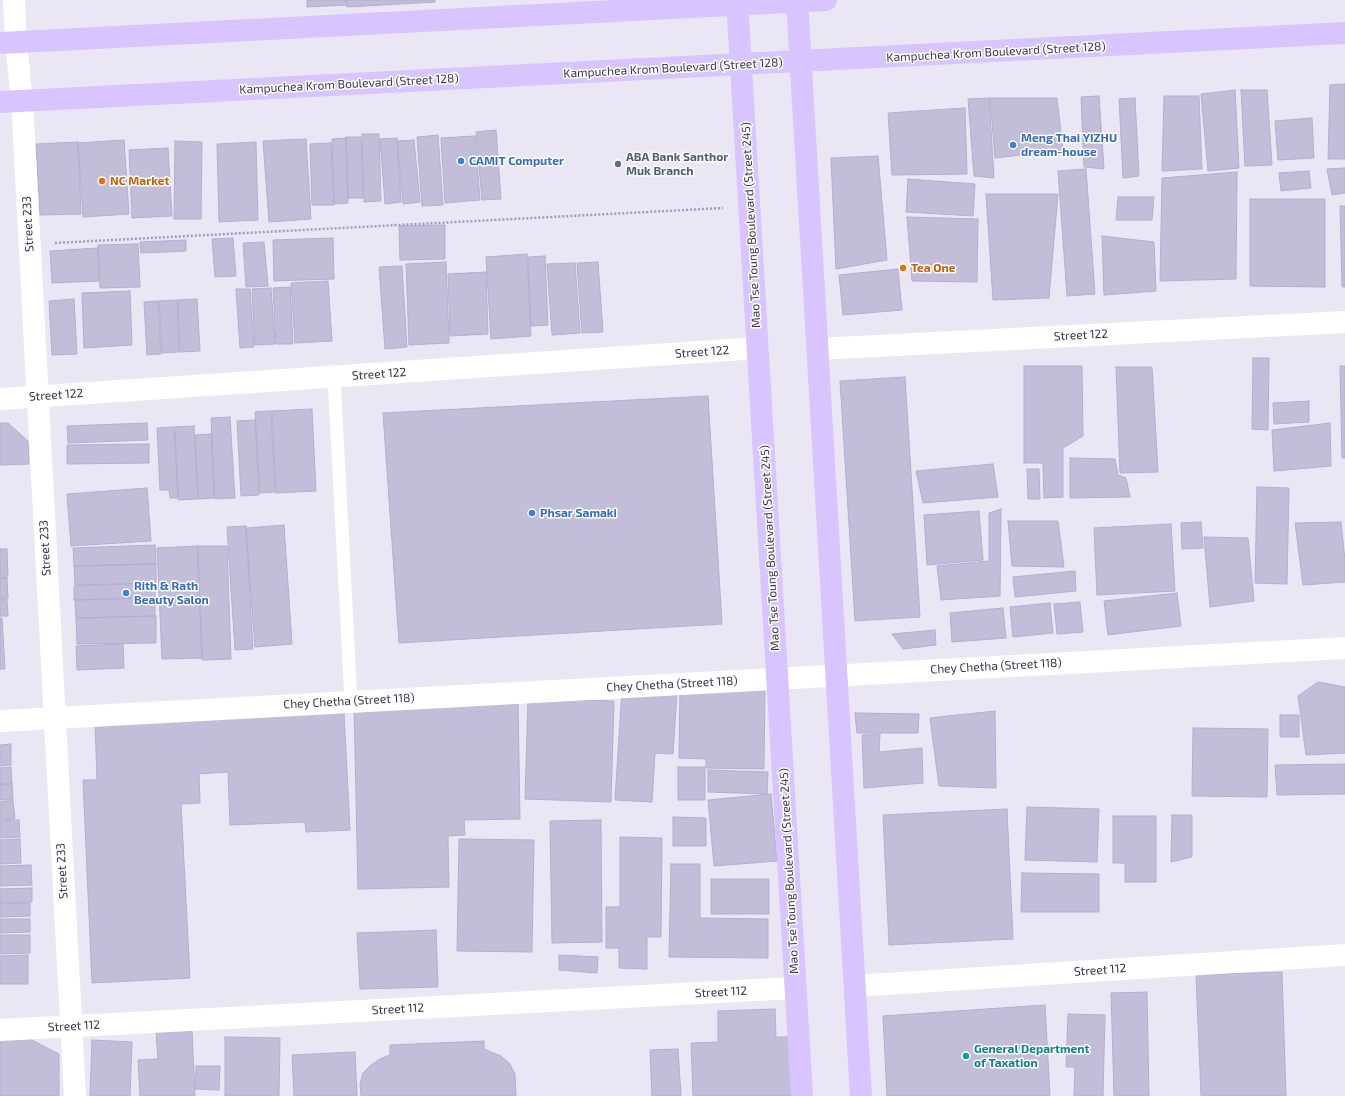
<!DOCTYPE html>
<html>
<head>
<meta charset="utf-8">
<style>
  body { margin:0 }
  canvas { display:block; background:#eae6f4 }
</style>
</head>
<body>
<canvas width="1345" height="1096"></canvas>
<script>
const ctx = document.querySelector('canvas').getContext('2d');
ctx.lineJoin = 'round';
function paint(path, color) { ctx.fillStyle = color; ctx.fill(path, 'evenodd'); }
const shape = rows => new Path2D(rows.map(r => 'M' + r).join(''));
function stroke(path, color, width, dash) { ctx.strokeStyle = color; ctx.lineWidth = width; ctx.lineCap = dash ? 'butt' : 'round'; ctx.setLineDash(dash || []); ctx.stroke(path); }
function write(font, color, halo, rows, align = 'center') {
  ctx.font = font + ' "Exo 2",sans-serif'; ctx.lineWidth = 3; ctx.setLineDash([]); ctx.textBaseline = 'middle'; ctx.strokeStyle = halo; ctx.fillStyle = color; for (const [text, x, y, turn = 0] of rows) {
    ctx.save(); ctx.translate(x, y); ctx.rotate((+turn || 0) * Math.PI / 180); ctx.textAlign = isNaN(turn) ? turn : align; if (halo) ctx.strokeText(text, 0, 0); ctx.fillText(text, 0, 0); ctx.restore();
  }
}
const building = shape([
  [307,0,346,0,347,5,307,7,307,0],
  [346,0,435,0,435,2,347,7,346,0],
  [1345,84,1345,159,1328,159,1330,85,1345,84],
  [1235,90,1239,168,1208,171,1201,94,1235,90],
  [1241,90,1267,90,1272,165,1245,166,1241,90],
  [1099,96,1104,169,1084,167,1081,97,1099,96],
  [1164,96,1199,96,1202,169,1162,171,1164,96],
  [989,98,994,178,974,176,968,99,989,98],
  [990,98,1057,98,1063,150,995,158,990,98],
  [1135,98,1139,176,1123,178,1119,99,1135,98],
  [965,108,967,174,892,175,888,113,965,108],
  [1312,118,1314,158,1278,160,1275,121,1312,118],
  [496,130,501,199,482,200,476,132,496,130],
  [362,134,379,134,381,201,364,202,362,134],
  [438,135,443,205,422,206,417,137,438,135],
  [475,136,480,200,445,203,441,138,475,136],
  [346,137,361,137,363,198,348,198,346,137],
  [346,138,348,203,334,204,332,139,346,138],
  [397,138,401,202,385,204,380,139,397,138],
  [306,139,311,219,269,222,263,141,306,139],
  [124,140,129,214,83,217,78,143,124,140],
  [414,140,420,202,403,204,397,141,414,140],
  [175,141,202,142,201,219,174,219,175,141],
  [78,142,81,214,40,215,36,144,78,142],
  [256,142,258,220,219,222,217,144,256,142],
  [331,143,334,205,312,205,310,144,331,143],
  [168,148,172,216,132,218,129,150,168,148],
  [878,156,887,260,836,269,831,158,878,156],
  [1345,168,1345,193,1332,195,1327,169,1345,168],
  [1086,169,1095,294,1067,296,1058,171,1086,169],
  [1309,171,1311,188,1281,191,1279,173,1309,171],
  [1237,172,1236,279,1160,281,1162,178,1237,172],
  [908,179,975,184,973,216,906,212,908,179],
  [986,194,1058,194,1049,298,993,300,986,194],
  [1118,197,1154,197,1152,220,1116,220,1118,197],
  [1250,199,1325,199,1325,287,1250,286,1250,199],
  [1340,206,1345,206,1345,287,1342,287,1340,206],
  [907,217,978,219,977,282,912,281,907,217],
  [445,225,445,259,400,260,399,226,445,225],
  [1102,236,1154,242,1156,291,1104,295,1102,236],
  [233,238,236,276,215,277,212,239,233,238],
  [333,238,334,279,274,281,273,240,333,238],
  [186,240,186,251,141,253,140,242,186,240],
  [264,242,268,286,246,287,243,243,264,242],
  [138,244,140,287,100,288,98,245,138,244],
  [98,248,99,281,52,283,50,251,98,248],
  [527,254,531,336,491,339,486,257,527,254],
  [545,256,548,325,531,326,528,257,545,256],
  [446,262,449,343,409,345,406,264,446,262],
  [598,262,603,332,582,333,577,263,598,262],
  [575,263,580,333,552,335,547,264,575,263],
  [402,266,407,347,385,349,379,267,402,266],
  [898,269,902,310,843,315,839,275,898,269],
  [486,272,488,334,450,336,448,274,486,272],
  [328,281,332,341,295,343,291,283,328,281],
  [290,287,293,344,276,344,273,288,290,287],
  [271,288,275,344,255,345,252,289,271,288],
  [236,289,250,289,254,347,240,348,236,289],
  [130,291,132,345,84,348,82,293,130,291],
  [74,299,77,354,52,355,49,301,74,299],
  [197,299,200,351,180,352,178,300,197,299],
  [177,300,179,352,162,353,159,301,177,300],
  [158,301,161,354,147,355,144,302,158,301],
  [1253,358,1269,358,1268,430,1252,429,1253,358],
  [1024,366,1082,366,1083,436,1063,448,1063,497,1044,498,1043,463,1024,463,1024,366],
  [1340,366,1345,366,1345,458,1342,458,1340,366],
  [1116,367,1152,367,1158,472,1120,473,1116,367],
  [905,377,920,617,855,621,840,381,905,377],
  [708,396,722,624,399,643,383,413,708,396],
  [1309,401,1309,422,1274,424,1273,403,1309,401],
  [312,409,316,491,276,493,272,411,312,409],
  [271,411,275,492,260,493,255,412,271,411],
  [230,417,235,498,215,499,211,418,230,417],
  [255,420,259,495,241,496,237,421,255,420],
  [0,423,8,423,28,441,29,464,0,465,0,423],
  [147,423,148,440,68,443,67,426,147,423],
  [1330,423,1331,466,1274,471,1272,430,1330,423],
  [194,426,198,499,178,500,175,427,194,426],
  [174,427,178,498,170,498,169,490,160,490,157,428,174,427],
  [211,434,214,498,198,499,195,435,211,434],
  [149,444,149,463,67,464,67,445,149,444],
  [1070,458,1115,459,1118,475,1126,478,1130,497,1070,498,1070,458],
  [993,464,998,497,923,503,916,471,993,464],
  [1027,469,1039,469,1040,499,1028,499,1027,469],
  [1257,487,1289,488,1287,584,1255,583,1257,487],
  [147,488,151,541,71,546,67,494,147,488],
  [1001,509,1000,596,941,600,937,566,989,561,989,513,1001,509],
  [979,511,983,560,927,565,924,515,979,511],
  [1008,521,1058,521,1064,567,1012,566,1008,521],
  [1201,522,1203,548,1182,549,1181,523,1201,522],
  [1341,522,1345,560,1345,582,1303,585,1295,523,1341,522],
  [1171,524,1175,591,1097,595,1094,528,1171,524],
  [284,525,292,644,255,647,246,528,284,525],
  [246,526,253,649,235,650,227,527,246,526],
  [1204,537,1248,538,1254,601,1210,607,1204,537],
  [155,545,156,564,74,566,73,548,155,545],
  [197,546,202,658,162,659,157,548,197,546],
  [198,546,227,546,231,659,202,660,198,546],
  [0,549,7,549,8,577,0,578,0,549],
  [156,564,156,583,75,585,74,566,156,564],
  [1075,571,1076,591,1015,597,1013,577,1075,571],
  [0,578,7,578,8,598,0,598,0,578],
  [155,583,155,597,74,600,74,586,155,583],
  [1177,593,1181,626,1108,635,1104,601,1177,593],
  [155,598,155,616,76,618,75,600,155,598],
  [0,599,7,599,8,616,0,616,0,599],
  [1080,602,1083,632,1057,634,1054,604,1080,602],
  [1050,603,1053,633,1013,637,1010,607,1050,603],
  [1003,608,1006,638,952,642,950,613,1003,608],
  [156,616,156,643,77,644,76,618,156,616],
  [0,618,2,618,5,669,0,669,0,618],
  [935,630,936,645,903,649,892,634,935,630],
  [123,644,124,668,77,670,76,646,123,644],
  [1318,682,1345,687,1345,753,1306,755,1298,696,1318,682],
  [680,685,765,686,764,769,706,768,706,759,679,758,680,685],
  [622,689,677,692,673,754,655,753,652,802,615,800,622,689],
  [528,698,614,701,611,802,525,799,528,698],
  [518,700,520,819,464,820,465,835,448,836,449,887,358,889,354,704,518,700],
  [995,711,996,788,939,786,930,718,995,711],
  [344,712,350,830,306,832,305,822,230,825,228,772,199,774,200,803,181,804,190,978,92,983,83,780,97,780,95,723,344,712],
  [855,713,919,714,918,733,857,733,855,713],
  [1280,715,1299,715,1299,737,1280,737,1280,715],
  [1193,728,1268,729,1267,797,1192,796,1193,728],
  [880,734,879,752,922,748,923,783,864,788,862,735,880,734],
  [11,744,11,765,0,766,0,745,11,744],
  [1345,764,1345,794,1277,795,1275,765,1345,764],
  [11,767,12,784,0,784,0,768,11,767],
  [678,767,705,767,705,800,678,800,678,767],
  [708,770,768,772,767,794,708,792,708,770],
  [12,784,13,800,0,800,0,785,12,784],
  [771,794,777,861,714,866,708,800,771,794],
  [13,801,15,819,0,820,0,802,13,801],
  [1027,807,1099,809,1097,862,1025,860,1027,807],
  [1007,809,1013,939,889,945,883,815,1007,809],
  [1172,815,1192,815,1192,857,1171,862,1172,815],
  [1113,816,1156,816,1156,882,1125,882,1125,863,1113,863,1113,816],
  [673,817,706,818,706,846,673,846,673,817],
  [19,820,20,837,0,838,0,821,19,820],
  [601,820,602,942,552,943,550,821,601,820],
  [620,837,662,838,661,937,647,937,647,969,619,968,619,948,606,948,606,907,620,907,620,837],
  [20,839,21,863,0,864,0,840,20,839],
  [459,839,534,840,532,952,457,951,459,839],
  [671,864,700,864,700,918,768,919,768,958,669,957,671,864],
  [31,865,32,885,0,886,0,866,31,865],
  [1022,873,1099,874,1099,912,1021,912,1022,873],
  [711,879,769,879,769,914,711,914,711,879],
  [32,888,32,902,0,903,0,889,32,888],
  [30,903,30,916,0,917,0,904,30,903],
  [0,919,30,919,30,932,0,933,0,919],
  [436,930,438,987,360,989,357,933,436,930],
  [0,935,30,935,30,953,0,954,0,935],
  [28,955,28,984,0,984,0,956,28,955],
  [559,955,598,957,597,973,559,970,559,955],
  [1282,972,1286,1096,1201,1096,1196,975,1282,972],
  [1147,992,1149,1096,1114,1096,1111,993,1147,992],
  [1045,1005,1050,1096,887,1096,883,1016,1045,1005],
  [775,1009,776,1037,791,1037,793,1096,693,1096,691,1043,718,1042,718,1011,775,1009],
  [1068,1014,1105,1015,1103,1096,1074,1096,1075,1067,1066,1067,1068,1014],
  [192,1030,195,1096,140,1096,138,1060,158,1059,156,1032,192,1030],
  [24,1036,59,1054,59,1096,0,1096,0,1037,24,1036],
  [225,1037,280,1038,279,1096,225,1096,225,1037],
  [92,1040,132,1042,130,1096,90,1096,92,1040],
  [484,1041,484,1049,501,1056,510,1064,515,1074,516,1096,361,1096,360,1084,363,1073,371,1065,380,1059,390,1055,390,1045,484,1041],
  [678,1049,681,1096,652,1096,650,1050,678,1049],
  [355,1052,357,1096,294,1096,292,1055,355,1052],
  [196,1066,220,1066,219,1090,195,1089,196,1066]
]);
paint(building, '#c2bed9');
stroke(building, '#b4add2', 1);
stroke(shape([
  [55,243,723,208]
]), '#a198c3', 2.5, [2, 2]);
stroke(shape([
  [334,377,351,701]
]), '#fff', 13);
stroke(shape([
  [14,0,16,42,22,101,75,1096],
  [818,349,1345,322],
  [0,399,758,348],
  [0,721,1345,648],
  [854,986,1345,955],
  [0,1030,795,988]
]), '#fff', 22);
stroke(shape([
  [737,0,802,1096],
  [797,0,861,1096],
  [0,43,826,0],
  [0,102,1345,33]
]), '#d8c5ff', 22);
for (const [x, y, r, color] of [
  [1013,145,4,"#3f7fe0"],
  [461,161,4,"#3f7fe0"],
  [618,164,4,"#5c6f8a"],
  [102,181,4,"#e8710a"],
  [903,268,4,"#e8710a"],
  [532,513,4,"#3f7fe0"],
  [126,593,4,"#3f7fe0"],
  [966,1056,4,"#0f9aa8"]
]) { const dot = new Path2D(); dot.arc(x, y, r, 0, 2 * Math.PI); ctx.fillStyle = color; ctx.fill(dot); stroke(dot, '#fff', 1.5); }
write('12px', '#383547', '#fff', [
  ["Kampuchea Krom Boulevard (Street 128)",996,52,-3],
  ["Kampuchea Krom Boulevard (Street 128)",673,68,-3],
  ["Kampuchea Krom Boulevard (Street 128)",349,84,-3],
  ["Street 233",28,224,-93],
  ["Mao Tse Toung Boulevard (Street 245)",751,225,-93],
  ["Street 122",1081,335,-3],
  ["Street 122",702,352,-4],
  ["Street 122",379,374,-4],
  ["Street 122",56,395,-4],
  ["Street 233",45,548,-93],
  ["Mao Tse Toung Boulevard (Street 245)",770,548,-93],
  ["Chey Chetha (Street 118)",996,666,-3],
  ["Chey Chetha (Street 118)",672,684,-3],
  ["Chey Chetha (Street 118)",349,701,-3],
  ["Street 233",62,871,-93],
  ["Mao Tse Toung Boulevard (Street 245)",789,871,-93],
  ["Street 112",1100,970,-4],
  ["Street 112",721,992,-3],
  ["Street 112",398,1009,-3],
  ["Street 112",74,1026,-3]
]);
write('bold 12px', '#366cbe', '#fff', [
  ["Meng Thai YIZHU",1021,138],
  ["dream-house",1021,152],
  ["CAMIT Computer",469,161],
  ["Phsar Samaki",540,513],
  ["Rith & Rath",134,586],
  ["Beauty Salon",134,600]
], 'left');
write('bold 12px', '#4e5e75', '#fff', [
  ["ABA Bank Santhor",626,157],
  ["Muk Branch",626,171]
], 'left');
write('bold 12px', '#c56008', '#fff', [
  ["NC Market",110,181],
  ["Tea One",911,268]
], 'left');
write('bold 12px', '#0d838f', '#fff', [
  ["General Department",974,1049],
  ["of Taxation",974,1063]
], 'left');
</script>
</body>
</html>
